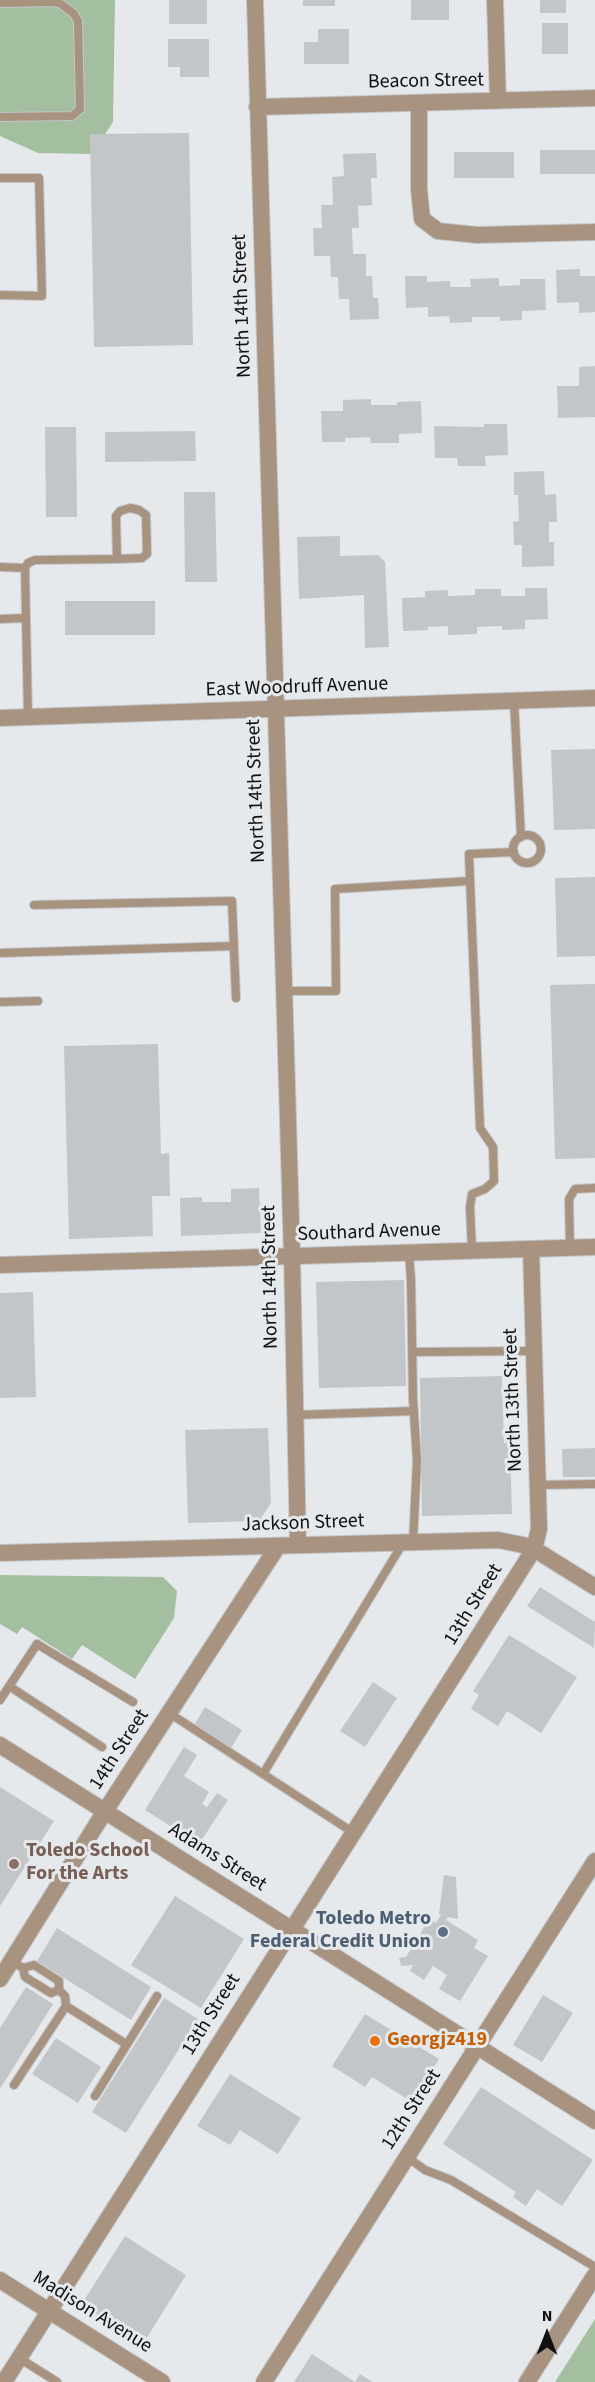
<!DOCTYPE html>
<html>
<head>
<meta charset="utf-8">
<style>
  body { margin:0 }
  #map { position:relative; width:595px; height:2382px; overflow:hidden; background:#e5e9ec; font-family:"Source Sans 3",sans-serif }
  canvas { display:block }
  .north { position:absolute; left:517px; top:2304px; width:60px; height:60px; -webkit-text-stroke:4px #e5e9ec; paint-order:stroke; rotate:0deg; font-size:16px; font-weight:700; line-height:24px; text-align:center; color:#101112 }
  .north::after { content:''; display:block; margin:auto; width:21px; height:27px; background:#101112; clip-path:polygon(50% 0,100% 100%,50% 72%,0 100%) }
</style>
</head>
<body>
<div id="map">
<canvas width="595" height="2382"></canvas>
<div class="north">N</div>
</div>
<script>
const ctx = document.querySelector('canvas').getContext('2d');
ctx.lineJoin = 'round';
function paint(path, color) { ctx.fillStyle = color; ctx.fill(path, 'evenodd'); }
const shape = rows => new Path2D(rows.map(r => 'M' + r).join(''));
function stroke(path, color, width, dash) { ctx.strokeStyle = color; ctx.lineWidth = width; ctx.lineCap = dash ? 'butt' : 'round'; ctx.setLineDash(dash || []); ctx.stroke(path); }
function write(font, color, halo, rows, align = 'center') {
  ctx.font = font + ' "Source Sans 3",sans-serif'; ctx.lineWidth = 6; ctx.setLineDash([]); ctx.textBaseline = 'middle'; ctx.strokeStyle = halo; ctx.fillStyle = color; for (const [text, x, y, turn = 0] of rows) {
    ctx.save(); ctx.translate(x, y); ctx.rotate((+turn || 0) * Math.PI / 180); ctx.textAlign = isNaN(turn) ? turn : align; if (halo) ctx.strokeText(text, 0, 0); ctx.fillText(text, 0, 0); ctx.restore();
  }
}
paint(shape([
  [0,0,115,0,113,122,92,154,38,153,0,136],
  [0,1575,163,1577,177,1591,174,1618,135,1679,82,1645,72,1659,22,1627,17,1634,0,1624],
  [595,2319,595,2382,555,2382]
]), '#a4bfa0');
paint(shape([
  [169,0,207,0,207,24,169,24],
  [303,0,335,0,335,6,303,6],
  [411,0,449,0,449,20,411,20],
  [540,0,566,0,566,13,540,13],
  [542,23,568,23,568,54,542,54],
  [318,29,349,29,349,64,304,64,304,42,318,42],
  [168,39,209,39,209,77,180,77,180,67,168,67],
  [189,133,193,345,94,347,90,134],
  [540,150,595,150,595,174,540,174],
  [454,152,514,152,514,178,454,178],
  [376,153,377,178,371,178,372,205,358,206,359,228,352,228,353,254,366,254,366,276,372,276,373,298,378,298,379,319,350,320,349,299,339,299,338,277,331,277,330,256,314,256,313,228,322,228,321,205,333,205,332,177,344,176,343,154],
  [580,269,580,276,595,276,595,312,579,313,579,302,557,303,556,270],
  [405,276,427,276,427,282,450,281,450,287,471,287,470,279,499,278,499,286,520,285,520,279,545,279,546,310,522,311,522,320,500,321,500,317,472,317,472,322,450,323,449,316,428,317,428,307,406,308],
  [595,366,595,417,558,418,557,386,579,386,579,367],
  [371,399,371,405,397,405,397,402,421,401,422,433,399,434,399,443,371,443,370,437,345,438,345,442,322,442,321,411,343,411,343,400],
  [484,424,507,424,508,455,485,456,486,466,458,466,457,458,435,458,434,426,484,427],
  [45,427,76,427,77,517,46,517],
  [195,431,196,461,105,462,105,432],
  [544,471,545,495,556,494,557,522,549,522,549,542,554,542,554,566,522,567,522,545,514,545,513,522,519,521,518,495,514,495,514,472],
  [184,492,215,492,217,582,185,582],
  [340,536,340,556,378,555,385,562,389,647,365,648,364,595,299,599,297,537],
  [525,588,547,588,548,619,525,620,525,629,502,630,502,626,477,627,477,634,448,635,448,626,428,627,428,630,403,631,402,598,425,597,425,591,448,590,448,596,475,595,475,589,501,589,501,596,525,596],
  [65,601,155,601,155,635,65,635],
  [595,749,595,829,554,830,551,750],
  [595,877,595,956,557,957,555,878],
  [595,984,595,1158,555,1159,550,985],
  [158,1044,161,1154,169,1153,170,1196,152,1196,153,1236,69,1239,64,1046],
  [259,1188,261,1233,181,1236,180,1198,202,1197,202,1202,231,1202,231,1189],
  [404,1280,406,1386,319,1388,316,1282],
  [33,1292,36,1397,0,1398,0,1293],
  [502,1376,504,1443,510,1443,512,1514,422,1516,420,1378],
  [268,1428,271,1503,259,1521,188,1523,185,1430],
  [595,1448,595,1477,563,1477,562,1449],
  [540,1587,595,1622,594,1648,527,1606],
  [509,1635,577,1677,541,1733,507,1711,498,1726,471,1709,479,1695,473,1691],
  [373,1682,397,1698,365,1747,340,1731],
  [205,1707,242,1730,231,1748,194,1725],
  [184,1747,197,1755,184,1776,209,1792,202,1804,207,1807,217,1793,228,1800,199,1844,145,1810],
  [0,1787,54,1821,0,1906],
  [444,1875,456,1877,458,1919,448,1917,446,1920,478,1940,474,1948,488,1956,460,2001,439,1989,447,1975,433,1966,424,1980,410,1971,413,1965,401,1966,399,1958,406,1957,429,1919,436,1923,441,1915,439,1914],
  [175,1896,244,1939,201,2008,131,1965],
  [57,1928,151,1987,131,2020,37,1961],
  [26,1987,53,2004,0,2089,0,2028],
  [543,1995,573,2013,542,2062,513,2045],
  [164,1998,198,2019,126,2133,92,2112],
  [365,2014,439,2059,412,2102,372,2077,365,2087,332,2066],
  [56,2038,101,2067,78,2103,32,2074],
  [230,2074,301,2118,278,2154,240,2130,230,2145,197,2126],
  [481,2087,593,2160,562,2206,537,2189,526,2206,513,2197,516,2192,443,2144],
  [125,2236,186,2275,143,2344,81,2305],
  [312,2354,355,2382,360,2374,372,2382,294,2382]
]), '#c3c6c9');
const service = shape([
  [0,3,54,2,61,4,74,14,78,21,80,109,72,116,0,117],
  [0,178,39,178,42,296,0,295],
  [0,567,25,568],
  [0,619,26,618],
  [514,701,521,837],
  [28,717,25,568,28,563,35,560,117,559,142,558,147,554,146,515,139,510,130,508,120,511,116,516,117,559],
  '513 849a14 14 0 1 1 28 0a14 14 0 1 1-28 0Z',
  [34,905,232,901,236,998],
  [0,953,234,946],
  [284,991,336,991,335,889,470,881],
  [0,1002,38,1001],
  [570,1248,569,1199,575,1189,595,1188],
  [472,1251,470,1207,472,1194,485,1189,494,1181,493,1147,480,1128,469,854,514,852],
  [409,1253,411,1280,413,1399,417,1461,413,1542],
  [412,1352,534,1351],
  [295,1415,414,1411],
  [538,1485,595,1484],
  [9,1686,102,1747],
  [0,1700,37,1644,133,1702],
  [169,1713,354,1833],
  [263,1774,403,1543],
  [11,1961,23,1968,34,1965,59,1981,59,1990,65,1996,66,2006,126,2044],
  [23,1968,25,1977,51,1993,59,1990],
  [14,2085,66,2006],
  [95,2096,157,1996],
  [407,2157,425,2170,451,2180,595,2267],
  [19,2358,57,2382]
]);
const minor = shape([
  [255,0,292,1256,298,1545],
  [495,0,498,101],
  [419,103,419,189,422,219,438,231,477,235,595,232],
  [257,107,595,98],
  [0,1265,595,1247],
  [4,2382,534,1549,539,1529,531,1249],
  [264,2382,595,1861]
]);
const tertiary = shape([
  [0,718,595,698],
  [0,1553,498,1540,523,1545,534,1549,595,1587],
  [0,1745,595,2121],
  [0,1979,105,1811,278,1546],
  [0,2280,162,2382],
  [527,2382,595,2275]
]);
stroke(service, '#c3c6c9', 10);
stroke(minor, '#c3c6c9', 18);
stroke(tertiary, '#c3c6c9', 18);
stroke(service, '#a89381', 8);
stroke(minor, '#a89381', 16);
stroke(tertiary, '#a89381', 16);
for (const [x, y, r, color] of [
  [14,1864,6,"#8d6e63"],
  [443,1932,6,"#5c6f8a"],
  [375,2041,6,"#e8710a"]
]) { const dot = new Path2D(); dot.arc(x, y, r, 0, 2 * Math.PI); ctx.fillStyle = color; ctx.fill(dot); stroke(dot, '#e5e9ec', 2); }
write('20px', '#101112', '#e5e9ec', [
  ["Beacon Street",426,82,-1],
  ["North 14th Street",243,306,-92],
  ["East Woodruff Avenue",297,688,-2],
  ["North 14th Street",257,791,-92],
  ["Southard Avenue",369,1233,-2],
  ["North 14th Street",271,1277,-91],
  ["North 13th Street",514,1400,-92],
  ["Jackson Street",303,1524,-2],
  ["13th Street",474,1605,-58],
  ["14th Street",120,1750,-57],
  ["Adams Street",217,1858,32],
  ["13th Street",212,2015,-58],
  ["12th Street",412,2110,-57],
  ["Madison Avenue",92,2313,32]
]);
write('bold 20px', '#785e54', '#e5e9ec', [
  ["Toledo School",26,1852],
  ["For the Arts",26,1875]
], 'left');
write('bold 20px', '#4e5e75', '#e5e9ec', [
  ["Toledo Metro",431,1920],
  ["Federal Credit Union",431,1943]
], 'right');
write('bold 20px', '#c56008', '#e5e9ec', [
  ["Georgjz419",387,2041]
], 'left');
</script>
</body>
</html>
